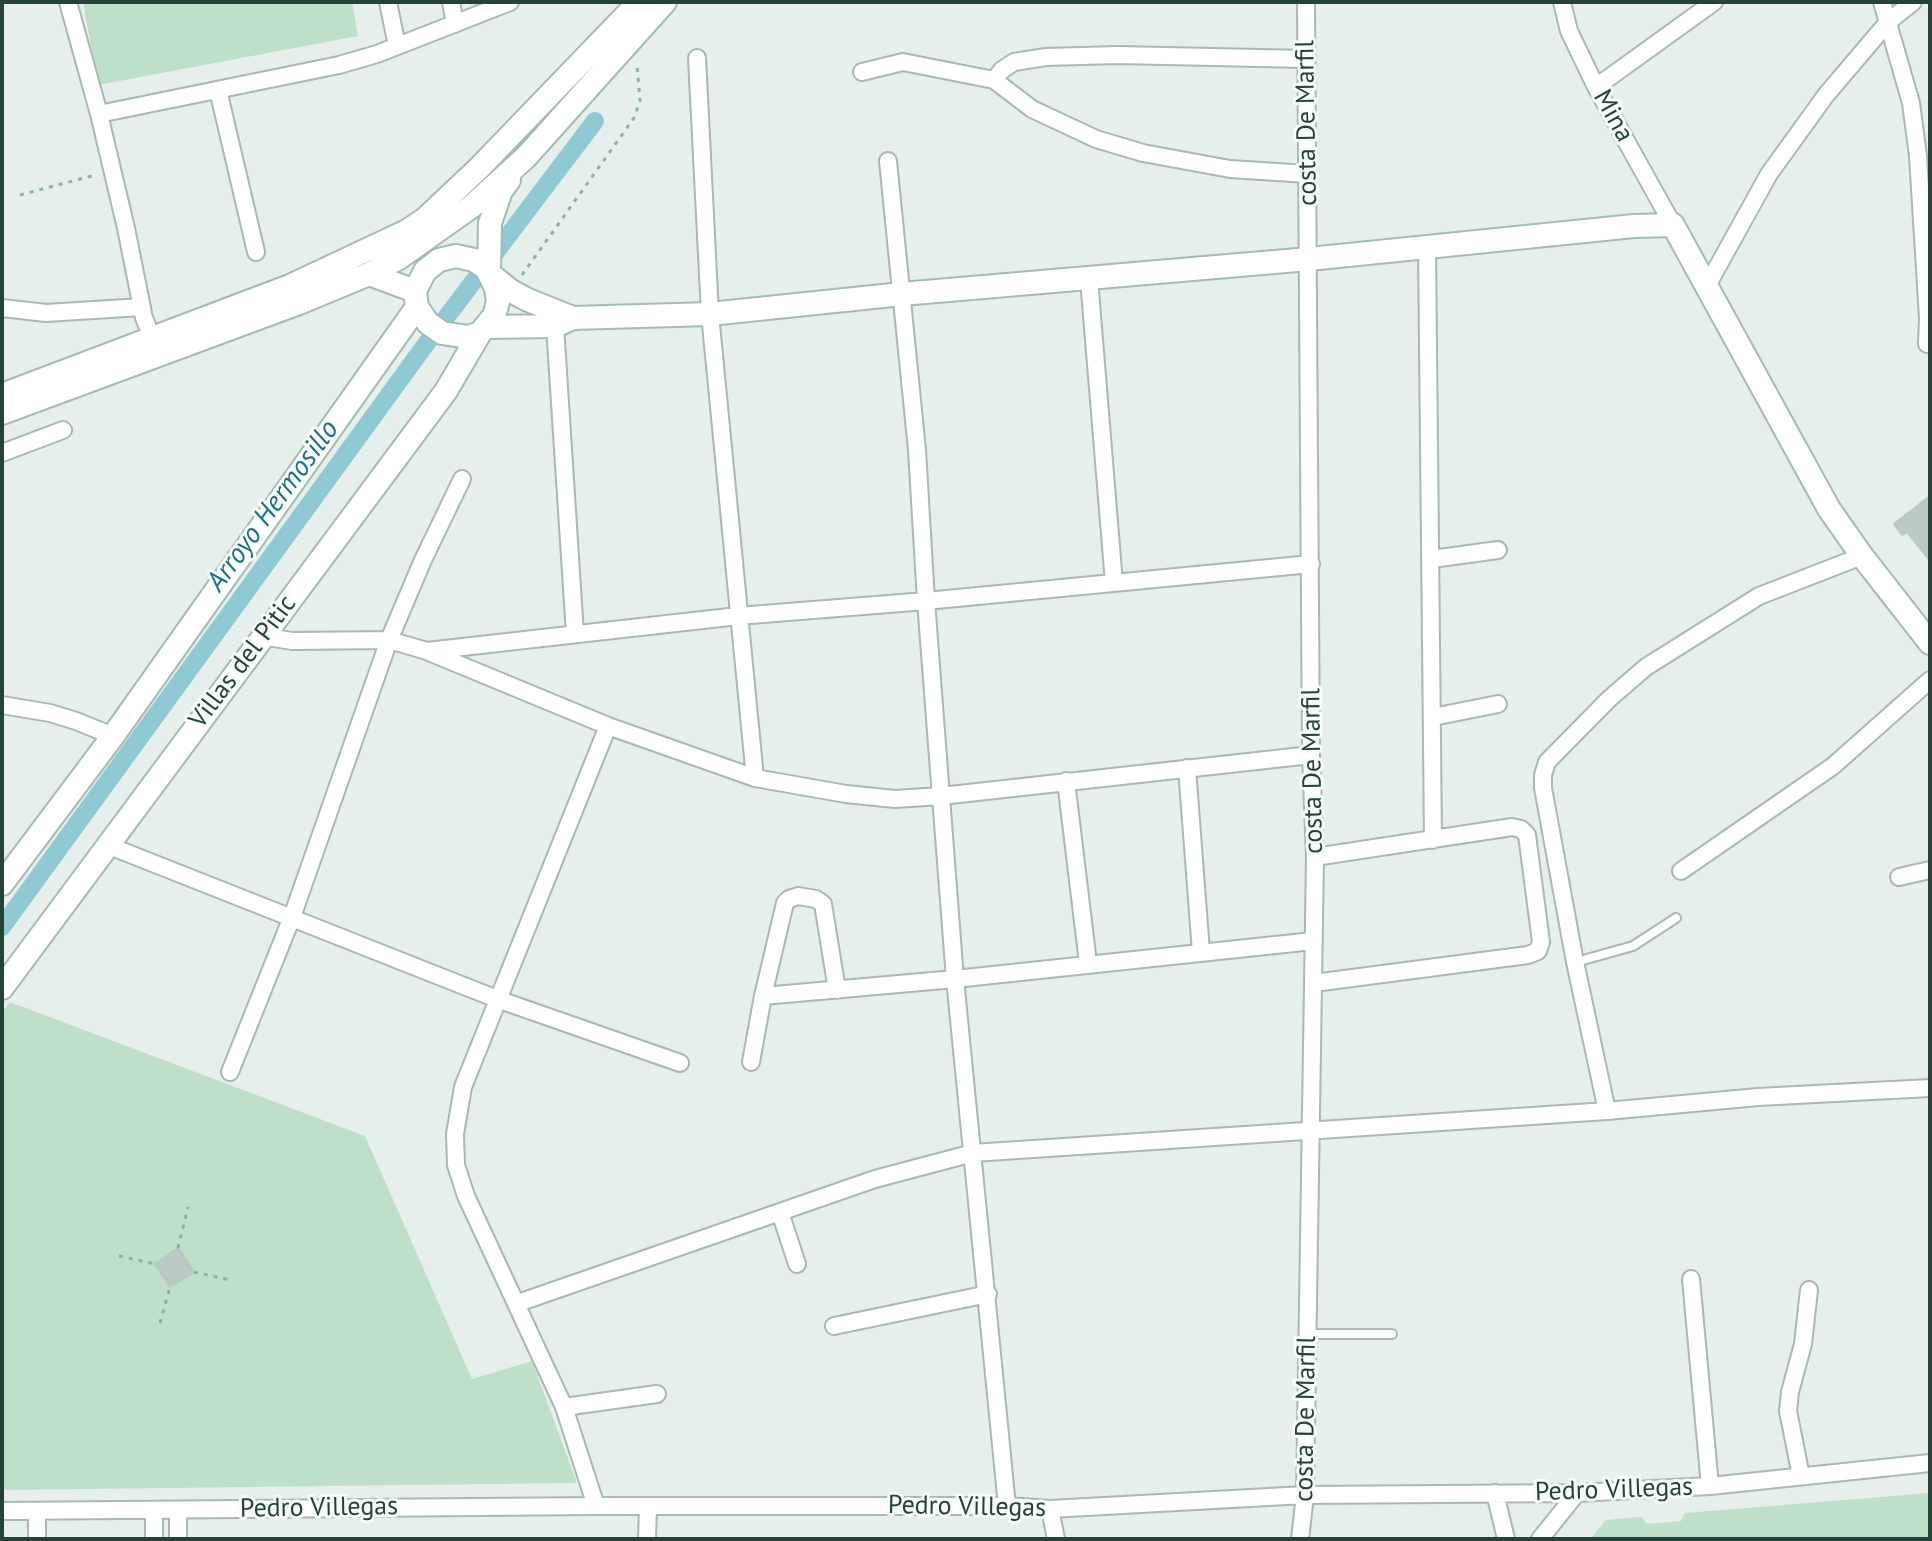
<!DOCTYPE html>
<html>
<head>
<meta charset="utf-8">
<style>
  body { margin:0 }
  #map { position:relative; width:1932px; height:1541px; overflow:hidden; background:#e6efeb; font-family:"PT Sans",sans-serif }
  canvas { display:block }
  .frame { position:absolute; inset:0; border:4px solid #24423a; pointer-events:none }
</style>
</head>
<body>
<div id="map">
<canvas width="1932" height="1541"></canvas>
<div class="frame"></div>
</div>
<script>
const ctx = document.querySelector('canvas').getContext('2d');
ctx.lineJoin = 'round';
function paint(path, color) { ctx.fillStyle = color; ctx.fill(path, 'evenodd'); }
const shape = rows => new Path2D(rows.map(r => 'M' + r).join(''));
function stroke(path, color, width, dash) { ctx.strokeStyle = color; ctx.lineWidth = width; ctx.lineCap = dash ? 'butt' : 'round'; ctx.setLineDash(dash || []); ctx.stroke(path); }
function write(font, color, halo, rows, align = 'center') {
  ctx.font = font + ' "PT Sans",sans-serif'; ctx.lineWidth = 6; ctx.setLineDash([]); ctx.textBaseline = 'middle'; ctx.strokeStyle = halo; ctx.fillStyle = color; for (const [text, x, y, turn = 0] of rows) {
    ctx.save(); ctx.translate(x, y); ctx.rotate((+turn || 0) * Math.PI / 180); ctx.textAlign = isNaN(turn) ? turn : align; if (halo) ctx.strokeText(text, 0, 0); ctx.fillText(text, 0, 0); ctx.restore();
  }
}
paint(shape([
  [83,2,352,2,358,36,98,85],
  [10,1002,365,1136,472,1379,532,1361,577,1483,2,1490,2,1012],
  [1930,1493,1930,1539,1590,1539,1606,1520,1641,1517,1647,1524,1681,1521,1685,1513]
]), '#bfe0c8');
stroke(shape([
  [2,927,423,348,595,121]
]), '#8ec9d4', 18);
const building = shape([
  [1930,496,1930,561,1907,532,1902,535,1894,524,1930,496],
  [178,1248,194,1272,170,1287,155,1264,178,1248]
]);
paint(building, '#bbcac4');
stroke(building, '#b8c9c2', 2);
const lane = shape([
  [1576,962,1633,946,1676,918],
  [1308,1334,1392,1334]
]);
const street = shape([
  [68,2,99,114,126,228,144,318,157,349],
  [388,2,397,46],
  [451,2,455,24],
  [1562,2,1569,31,1596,87,1673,225],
  [1882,2,1911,103,1918,156,1928,318,1927,344],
  [697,58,710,314,755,778],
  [862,72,903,62,994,80,1032,109,1096,139,1143,153,1230,169,1308,174],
  [994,80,1002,70,1014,62,1046,57,1118,55,1306,59],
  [1596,87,1714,2],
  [218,90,256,252],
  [99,114,339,65,377,54,510,2],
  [888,161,917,450,926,601,955,979,1007,1506],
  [1427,247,1433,840],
  [1089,279,1114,583],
  [1708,284,1769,174,1826,95,1888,22,1913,2],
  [2,308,46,313,142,307],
  [555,326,575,634],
  [2,453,63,430],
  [1432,559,1498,550],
  [262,636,292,641,389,640,427,651,738,616,926,601,1311,564],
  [429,652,608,726,755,778,846,794,895,799,941,796,1311,755],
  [2,705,50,713,76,721,113,736],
  [1433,717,1498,704],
  [1187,768,1201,952],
  [1066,781,1088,963],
  [107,845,497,999,680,1063],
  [1681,871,1833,766,1930,680],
  [1899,877,1930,870],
  [1314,983,1528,955,1538,951,1541,942,1527,835,1521,829,1512,827,1315,857],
  [763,996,955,979,1313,941],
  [751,1062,763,996,785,903,789,899,798,896,816,899,823,904,837,990],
  [230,1072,292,917,389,640,423,560,462,479],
  [1607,1111,1575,962,1543,788,1543,775,1547,762,1609,699,1646,667,1759,596,1862,556],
  [780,1212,797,1264],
  [1691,1279,1710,1486],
  [518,1303,875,1179,973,1153,1607,1111,1758,1097,1930,1088],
  [834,1326,988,1294],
  [564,1407,657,1394],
  [1801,1476,1788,1411,1790,1392,1803,1344,1809,1290],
  [1495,1493,1506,1539],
  [596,1506,564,1407,466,1196,456,1165,455,1134,463,1087,608,726],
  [1050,1509,1056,1539],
  [178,1510,178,1539],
  [2,1511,596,1506,1007,1506,1050,1509,1305,1495,1577,1493,1710,1486,1930,1463],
  [37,1539,37,1511],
  [154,1539,154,1510],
  [647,1539,648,1506],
  [1300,1539,1305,1495,1315,857,1311,755,1306,2],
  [1540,1539,1577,1493]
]);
const secondary = shape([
  [456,256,474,260,486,268,496,288,498,302,494,316,480,333,468,337,442,333,428,323,417,307,415,291,425,271,439,260,456,256],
  [489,272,490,223,501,191,509,180],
  [369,274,415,291],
  [491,275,511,291,528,300,573,318],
  [487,327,555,326,573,318,710,314,902,294,1309,259,1634,226,1673,225,1829,509,1862,556,1930,643],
  [2,395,290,286,407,231,425,219,479,168,639,2],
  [2,413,299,303,369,274,399,258,471,207,526,157,665,2],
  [2,884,113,736,417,307],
  [2,988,446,391,480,333]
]);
stroke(lane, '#a8b8b2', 12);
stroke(street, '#a8b8b2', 20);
stroke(secondary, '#a4bbb3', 26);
stroke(shape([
  [20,195,95,175],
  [522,275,634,118,640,101,637,64],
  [178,1248,188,1207],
  [119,1256,155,1264],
  [194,1272,230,1280],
  [160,1323,170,1287]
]), '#86b3a5', 3, [4, 6]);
stroke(lane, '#fff', 8);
stroke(street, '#fff', 16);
stroke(secondary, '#fff', 22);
write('26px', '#24423a', '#f7fbf9', [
  ["Mina",1613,116,61],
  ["costa De Marfil",1307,123,-91],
  ["Villas del Pitic",243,662,-53],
  ["costa De Marfil",1313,771,-91],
  ["costa De Marfil",1306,1419,-89],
  ["Pedro Villegas",1614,1490,-2],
  ["Pedro Villegas",967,1507,1],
  ["Pedro Villegas",319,1508,-1]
]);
write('italic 28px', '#1c6f80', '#f7fbf9', [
  ["Arroyo Hermosillo",273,506,-54]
]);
</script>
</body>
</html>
